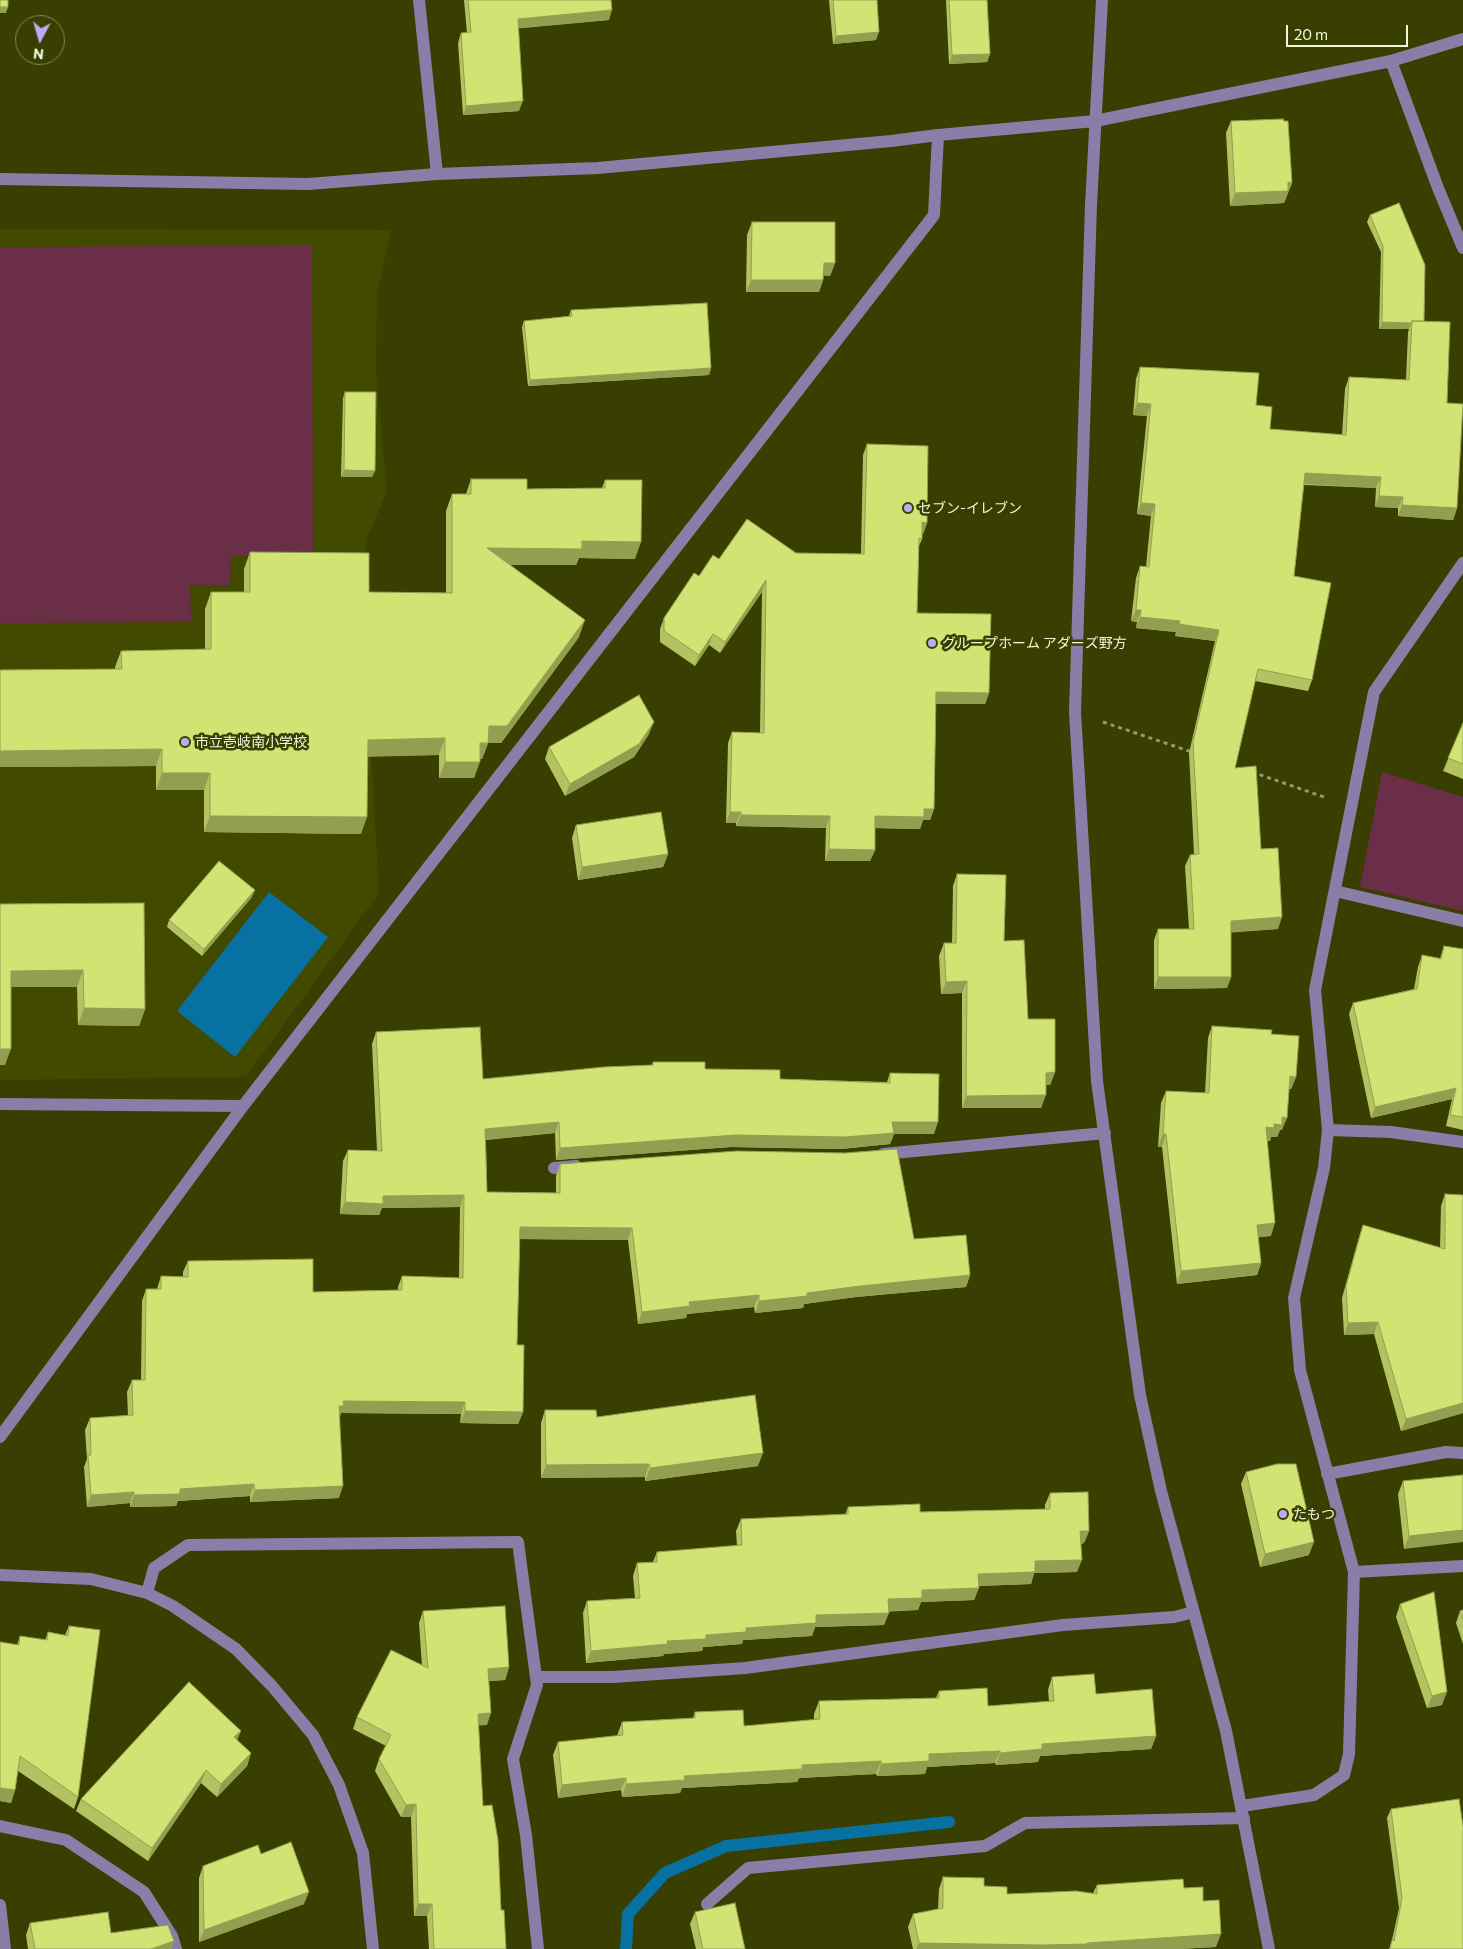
<!DOCTYPE html>
<html>
<head>
<meta charset="utf-8">
<style>
  body { margin:0 }
  #map { position:relative; width:1463px; height:1949px; overflow:hidden; background:#383f00; font-family:Commissioner,sans-serif }
  canvas { display:block }
  .north { position:absolute; left:15px; top:15px; width:50px; height:50px; box-sizing:border-box; background:#383f00; border:1px solid #828957; border-radius:50%; rotate:186deg; font-size:14px; font-weight:700; line-height:20px; text-align:center; color:#f1f8da }
  .north::after { content:''; display:block; margin:auto; width:18px; height:22px; background:#bea9f4; clip-path:polygon(50% 0,100% 100%,50% 72%,0 100%) }
  .scale { position:absolute; left:1286px; top:25px; width:122px; height:22px; box-sizing:border-box; border:2px solid #f1f8da; border-top:0; padding-left:6px; font-size:15px; line-height:18px; white-space:nowrap; color:#f1f8da; -webkit-text-stroke:4px #383f00; paint-order:stroke }
</style>
</head>
<body>
<div id="map">
<canvas width="1463" height="1949"></canvas>
<div class="north">N</div>
<div class="scale">20 m</div>
</div>
<script>
const ctx = document.querySelector('canvas').getContext('2d');
ctx.lineJoin = 'round';
function paint(path, color) { ctx.fillStyle = color; ctx.fill(path, 'evenodd'); }
const shape = rows => new Path2D(rows.map(r => 'M' + r).join(''));
function stroke(path, color, width, dash) { ctx.strokeStyle = color; ctx.lineWidth = width; ctx.lineCap = dash ? 'butt' : 'round'; ctx.setLineDash(dash || []); ctx.stroke(path); }
function write(font, color, halo, rows, align = 'center') {
  ctx.font = font + ' Commissioner,"Noto Sans JP",sans-serif'; ctx.lineWidth = 5; ctx.setLineDash([]); ctx.textBaseline = 'middle'; ctx.strokeStyle = halo; ctx.fillStyle = color; for (const [text, x, y, turn = 0] of rows) {
    ctx.save(); ctx.translate(x, y); ctx.rotate((+turn || 0) * Math.PI / 180); ctx.textAlign = isNaN(turn) ? turn : align; if (halo) ctx.strokeText(text, 0, 0); ctx.fillText(text, 0, 0); ctx.restore();
  }
}
paint(shape([
  [0,229,391,230,377,294,376,371,387,491,366,541,362,592,379,893,246,1077,0,1080]
]), '#424a00');
paint(shape([
  [312,245,313,555,231,555,230,585,190,585,191,622,0,623,0,247],
  [1382,772,1463,797,1463,911,1360,887]
]), '#6b2e47');
paint(shape([
  [269,892,328,937,235,1057,177,1011]
]), '#0771a1');
stroke(shape([
  [626,1949,628,1914,665,1873,726,1846,949,1822]
]), '#0771a1', 12);
stroke(shape([
  [1103,722,1192,752],
  [1252,772,1324,797]
]), '#939a6b', 3, [4, 4]);
stroke(shape([
  [419,0,437,174],
  [1102,0,1091,205,1075,712,1097,1081,1140,1395,1161,1491,1226,1731,1269,1949],
  [1391,61,1438,188,1463,248],
  [0,179,308,184,437,174,598,168,891,141,938,135,1095,121,1391,61,1463,39],
  [1335,891,1463,921],
  [0,1104,243,1106],
  [1328,1130,1391,1132,1463,1142],
  [883,1154,1105,1133],
  [554,1168,576,1166],
  [0,1437,243,1106,934,215,938,135],
  [1327,1474,1446,1452,1463,1453],
  [1354,1572,1463,1566],
  [0,1575,91,1579,147,1593,173,1606,236,1649,272,1686,313,1735,339,1785,363,1853,373,1949],
  [147,1593,154,1568,188,1545,518,1542,537,1685,513,1759,526,1835,538,1949],
  [536,1677,613,1677,745,1668,1063,1625,1174,1617,1194,1612],
  [1242,1806,1314,1795,1344,1775,1349,1754,1354,1572,1300,1370,1294,1298,1324,1168,1328,1130,1315,990,1374,692,1463,563],
  [0,1826,66,1840,144,1892,172,1936,176,1949],
  [707,1904,748,1868,985,1846,1025,1823,1244,1818],
  [0,1905,5,1949]
]), '#897ea8', 12);
paint(shape([
  [464,0,611,0,609,20,518,28,519,111,463,115,458,43,461,33,467,33],
  [829,0,877,0,876,40,833,44],
  [946,0,987,0,990,54,987,62,949,64],
  [1231,121,1292,183,1284,203,1230,206,1226,133],
  [1370,215,1424,321,1447,403,1457,508,1453,520,1398,516,1398,508,1375,507,1376,488,1304,485,1294,576,1312,680,1308,691,1255,681,1235,768,1261,849,1278,929,1231,932,1231,977,1227,988,1154,989,1154,940,1158,929,1189,929,1185,866,1190,855,1194,854,1189,753,1215,641,1175,636,1176,632,1136,628,1137,622,1131,621,1136,578,1140,566,1146,567,1151,516,1137,514,1147,416,1133,415,1136,379,1140,367,1256,405,1270,429,1342,435,1345,389,1349,377,1406,380,1408,332,1409,329,1379,329,1381,252,1367,222],
  [752,222,835,263,830,276,823,275,823,280,819,292,746,292,747,235],
  [571,310,711,368,709,375,528,386,522,327,524,321,569,316],
  [345,392,372,477,341,477,343,398],
  [867,444,927,523,923,534,922,534,922,539,919,546,917,613,989,693,985,704,936,704,934,809,930,820,923,820,920,829,875,828,875,850,870,861,825,861,826,828,736,826,736,823,726,823,728,743,732,732,760,733,762,592,720,653,709,645,695,666,660,642,660,629,664,618,699,576,719,559,796,553,861,554,863,455],
  [471,479,527,489,602,488,605,480,635,559,579,558,576,565,510,565,579,637,501,743,488,743,482,759,480,759,474,778,439,778,439,755,368,756,361,834,204,832,204,790,156,790,156,766,0,767,0,670,115,669,115,667,121,651,205,649,205,609,211,592,244,592,244,569,250,552,369,592,446,593,446,511,452,494,466,494],
  [1463,723,1463,779,1443,771],
  [649,734,634,757,565,796,545,759,549,747],
  [576,825,668,854,663,867,578,880,572,838],
  [957,874,1004,941,1028,1019,1055,1072,1050,1085,1046,1085,1041,1108,962,1108,962,993,941,994,939,956,944,943,952,943,953,886],
  [252,897,202,956,167,927,169,920],
  [0,904,145,1009,139,1026,78,1025,77,987,11,987,5,1065,0,1065],
  [1444,946,1463,949,1463,1130,1446,1126,1452,1099,1371,1118,1349,1014,1353,1003,1414,989,1418,967,1422,955,1440,958],
  [1212,1026,1271,1034,1296,1077,1291,1089,1289,1089,1282,1130,1280,1130,1277,1137,1271,1137,1270,1141,1267,1141,1271,1236,1258,1237,1261,1263,1257,1275,1177,1284,1162,1147,1158,1147,1161,1103,1166,1091,1205,1093,1208,1038],
  [376,1032,483,1079,652,1065,653,1062,780,1079,887,1082,890,1073,934,1134,894,1134,890,1144,841,1149,731,1147,556,1160,555,1133,486,1140,487,1192,556,1193,556,1176,560,1164,914,1239,970,1275,966,1287,856,1297,804,1304,803,1308,755,1313,754,1307,687,1314,686,1318,638,1324,628,1240,520,1239,517,1345,523,1412,518,1424,460,1423,461,1414,341,1413,340,1417,339,1498,250,1502,250,1496,178,1501,176,1506,130,1507,130,1503,87,1507,84,1467,87,1459,85,1430,90,1418,128,1416,127,1392,132,1380,141,1380,142,1301,146,1289,157,1289,161,1276,183,1277,183,1272,188,1261,313,1292,398,1290,398,1287,402,1276,459,1278,460,1207,382,1208,379,1215,340,1214,343,1161,348,1150,377,1151,372,1044],
  [1445,1194,1463,1413,1401,1431,1374,1334,1344,1335,1342,1298,1359,1237,1363,1225,1440,1248,1441,1206],
  [545,1410,597,1417,758,1466,645,1481,645,1477,541,1478,541,1423],
  [1246,1472,1309,1555,1260,1567,1241,1484],
  [1463,1475,1404,1549,1398,1494,1403,1481],
  [1050,1493,1089,1531,1084,1543,1081,1544,1077,1572,1034,1573,1031,1584,979,1586,974,1600,921,1602,918,1610,889,1611,884,1625,815,1627,812,1636,743,1640,742,1644,703,1647,702,1651,664,1654,663,1656,586,1663,583,1613,587,1601,635,1598,633,1576,637,1563,653,1562,657,1552,737,1546,736,1531,741,1519,845,1515,848,1507,920,1512,1045,1509,1045,1505],
  [1400,1604,1442,1705,1427,1708,1396,1617],
  [1463,1610,1463,1644,1456,1623,1460,1611],
  [423,1611,509,1667,505,1680,489,1681,487,1725,478,1725,483,1806,501,1910,506,1949,429,1949,427,1916,414,1916,411,1817,401,1817,375,1771,379,1759,386,1746,353,1729,357,1717,422,1666,419,1623],
  [69,1626,78,1797,74,1809,18,1771,15,1790,11,1803,0,1801,0,1642,17,1645,20,1636,45,1640,48,1632,65,1635],
  [1052,1677,1096,1694,1156,1736,1151,1749,1040,1756,1038,1762,996,1765,995,1763,927,1767,925,1774,877,1776,876,1774,799,1778,797,1782,682,1788,680,1793,622,1797,621,1790,558,1798,553,1755,558,1742,617,1736,622,1722,693,1718,695,1712,744,1726,814,1720,814,1714,819,1701,936,1698,939,1691,988,1706,1049,1701,1048,1690],
  [237,1741,251,1753,247,1766,217,1797,201,1783,148,1861,76,1811,81,1799],
  [1391,1809,1463,1949,1389,1949,1392,1940,1399,1908,1387,1818],
  [203,1866,304,1904,199,1942,199,1878],
  [943,1877,984,1886,1007,1894,1093,1893,1097,1885,1184,1888,1203,1901,1216,1947,1178,1949,913,1949,908,1927,913,1914,938,1909,939,1889],
  [695,1912,745,1949,696,1949,690,1924],
  [30,1923,111,1933,174,1941,171,1949,28,1949,26,1935]
]), '#b4c362');
paint(shape([
  [0,7,8,7,6,13,0,13],
  [612,10,609,20,514,29,518,19],
  [879,32,876,40,833,44,836,36],
  [990,54,987,62,949,64,952,55],
  [523,101,519,111,463,115,466,106],
  [1288,182,1292,183,1284,203,1230,206,1235,193],
  [824,263,835,263,830,276,819,275],
  [751,280,823,280,819,292,746,292],
  [1382,322,1411,323,1409,329,1379,329],
  [711,368,709,375,528,386,530,380],
  [1137,403,1151,404,1147,416,1133,415],
  [344,470,375,471,372,477,341,477],
  [1305,473,1381,477,1376,488,1301,484],
  [1379,496,1403,497,1398,508,1375,507],
  [1141,503,1155,504,1151,516,1137,514],
  [1402,505,1457,508,1453,520,1398,516],
  [922,522,927,523,923,534,918,533],
  [582,541,641,542,635,559,579,558,576,565,481,565,487,548],
  [766,580,762,592,720,653,725,642],
  [1136,610,1141,610,1137,622,1131,621],
  [1140,617,1180,621,1176,632,1136,628],
  [585,620,579,637,501,743,488,743,482,759,474,759,480,743,489,726],
  [1179,624,1219,630,1215,641,1175,636],
  [713,634,709,645,695,666,699,655],
  [936,692,989,693,985,704,932,704],
  [654,722,649,734,634,757,565,796,570,784],
  [445,738,439,755,362,757,368,740],
  [162,749,156,766,0,767,0,751],
  [445,762,480,762,474,778,439,778],
  [162,773,210,773,204,790,156,790],
  [924,809,934,809,930,820,923,820,920,829,871,828,875,816],
  [730,812,741,812,736,823,726,823],
  [741,815,830,816,826,828,736,826],
  [210,816,367,817,361,834,204,832],
  [829,849,875,850,870,861,825,861],
  [668,854,663,867,578,880,582,867],
  [255,890,252,897,202,956,204,949],
  [1282,917,1278,929,1226,933,1231,921],
  [83,970,77,987,5,987,11,971],
  [1158,977,1231,977,1227,988,1154,989],
  [967,981,962,993,941,994,946,982],
  [84,1008,145,1009,139,1026,78,1025],
  [0,1049,11,1049,5,1065,0,1065],
  [1055,1072,1050,1085,1041,1085,1046,1073],
  [1290,1076,1296,1077,1291,1089,1285,1089],
  [1456,1088,1452,1099,1371,1118,1375,1107],
  [1046,1095,1041,1108,962,1108,966,1096],
  [1282,1117,1287,1118,1282,1130,1280,1130,1277,1137,1271,1137,1270,1141,1261,1140,1266,1127,1274,1124],
  [559,1122,555,1133,481,1140,485,1129],
  [892,1122,938,1122,934,1134,894,1134,890,1144,841,1149,731,1147,556,1160,560,1148],
  [1163,1134,1166,1134,1162,1147,1158,1147],
  [464,1195,460,1207,382,1208,379,1215,340,1214,345,1202,383,1196],
  [1275,1223,1271,1236,1252,1238,1257,1225],
  [520,1227,632,1228,628,1240,516,1239],
  [1261,1263,1257,1275,1177,1284,1181,1271],
  [970,1275,966,1287,856,1297,804,1304,803,1308,755,1313,759,1301,807,1293,860,1286],
  [759,1295,754,1307,687,1314,686,1318,638,1324,642,1312,689,1302],
  [1378,1322,1374,1334,1344,1335,1348,1323],
  [343,1401,465,1402,461,1414,341,1413,339,1418,339,1406],
  [1463,1403,1463,1413,1401,1431,1406,1419],
  [465,1411,523,1412,518,1424,460,1423],
  [763,1453,758,1466,645,1481,650,1468],
  [649,1464,645,1477,541,1478,546,1465],
  [254,1484,250,1496,178,1501,176,1506,130,1507,134,1495,180,1489],
  [343,1486,339,1498,250,1502,255,1490],
  [134,1492,130,1503,87,1507,91,1495],
  [1463,1530,1463,1542,1404,1549,1409,1536],
  [1080,1531,1089,1531,1084,1543,1076,1544],
  [1314,1542,1309,1555,1260,1567,1265,1554],
  [1082,1560,1077,1572,1034,1573,1031,1584,974,1586,978,1574,1035,1561],
  [979,1588,974,1600,921,1602,918,1610,884,1612,888,1599,922,1590],
  [889,1613,884,1625,815,1627,812,1636,743,1640,742,1644,703,1647,702,1651,664,1654,663,1656,586,1663,591,1651,667,1641,706,1635,816,1615],
  [509,1667,505,1680,484,1681,488,1669],
  [1447,1692,1442,1705,1427,1708,1432,1696],
  [491,1713,487,1725,473,1726,478,1714],
  [241,1731,236,1743,234,1737],
  [1156,1736,1151,1749,1040,1756,1038,1762,996,1765,1000,1753,1042,1744],
  [1000,1751,995,1763,927,1767,925,1774,877,1776,881,1764,929,1754],
  [251,1753,247,1766,217,1797,221,1784],
  [881,1761,876,1774,799,1778,797,1782,682,1788,680,1793,622,1797,626,1784,684,1776,802,1765],
  [206,1770,201,1783,148,1861,152,1848],
  [626,1778,621,1790,558,1798,562,1785],
  [0,1788,15,1790,11,1803,0,1801],
  [416,1804,411,1817,401,1817,406,1805],
  [309,1892,304,1904,199,1942,204,1930],
  [418,1904,432,1904,427,1916,414,1916],
  [1221,1934,1216,1947,1178,1949,916,1949,919,1943,1087,1943],
  [174,1941,171,1949,151,1949]
]), '#929f50');
const building = shape([
  [0,0,8,0,8,7,0,7,0,0],
  [468,0,611,0,612,10,518,19,523,101,466,106,461,33,471,32,468,0],
  [833,0,877,0,879,32,836,36,833,0],
  [949,0,987,0,990,54,952,55,949,0],
  [1283,119,1284,121,1288,121,1292,183,1288,182,1288,191,1235,193,1231,121,1283,119],
  [1399,203,1425,265,1424,321,1412,321,1411,323,1382,322,1383,246,1370,215,1399,203],
  [752,222,835,222,835,263,824,263,823,280,751,280,752,222],
  [707,303,711,368,530,380,524,321,572,316,571,310,707,303],
  [1412,321,1450,322,1447,403,1463,404,1457,508,1402,505,1403,497,1379,496,1381,477,1305,473,1294,576,1331,583,1312,680,1258,669,1235,768,1256,766,1261,849,1278,848,1282,917,1231,921,1231,977,1158,977,1158,929,1194,929,1190,855,1199,854,1193,742,1219,630,1179,624,1180,621,1140,617,1141,610,1136,610,1140,566,1149,567,1155,504,1141,503,1151,404,1137,403,1140,367,1259,373,1256,405,1272,407,1270,429,1346,435,1349,377,1409,380,1412,321],
  [345,392,376,392,375,471,344,470,345,392],
  [867,444,928,446,927,523,922,522,922,539,919,538,917,613,991,614,989,693,936,692,934,809,924,809,924,817,875,816,875,850,829,849,830,816,741,815,741,812,730,812,732,732,764,733,766,580,725,642,713,634,699,655,664,631,664,618,694,573,699,576,713,555,719,559,747,519,796,553,864,554,867,444],
  [471,479,527,479,527,489,605,488,605,480,642,480,641,542,582,541,582,549,487,548,585,620,507,726,489,726,488,743,480,743,480,762,445,762,445,738,368,740,367,817,210,816,210,773,162,773,162,749,0,751,0,670,122,669,121,651,211,649,211,592,250,592,250,552,369,553,369,592,452,593,452,494,471,494,471,479],
  [639,695,654,722,639,744,570,784,549,747,639,695],
  [1463,723,1463,764,1448,758,1463,723],
  [661,812,668,854,582,867,576,825,661,812],
  [219,861,255,890,204,949,169,920,219,861],
  [957,874,1006,875,1004,941,1024,940,1028,1019,1055,1019,1055,1072,1046,1073,1046,1095,966,1096,967,981,946,982,944,943,956,943,957,874],
  [144,903,145,1009,84,1008,83,970,11,971,11,1049,0,1049,0,904,144,903],
  [1444,946,1463,949,1463,1117,1450,1115,1456,1088,1375,1107,1353,1003,1417,989,1422,955,1441,959,1444,946],
  [1212,1026,1272,1030,1271,1034,1299,1036,1296,1077,1290,1076,1287,1118,1282,1117,1282,1125,1274,1124,1274,1128,1266,1127,1275,1223,1257,1225,1261,1263,1181,1271,1166,1134,1163,1134,1166,1091,1209,1093,1212,1026],
  [480,1027,483,1079,604,1067,653,1065,653,1062,705,1062,705,1069,780,1070,780,1079,890,1083,890,1073,939,1074,938,1122,892,1122,894,1133,845,1137,736,1135,560,1148,559,1122,485,1129,487,1192,560,1193,560,1164,737,1151,845,1153,897,1149,914,1239,966,1235,970,1275,860,1286,807,1293,807,1296,759,1301,759,1295,689,1302,690,1306,642,1312,632,1228,520,1227,517,1345,524,1345,523,1412,465,1411,465,1402,343,1401,344,1406,339,1406,343,1486,255,1490,254,1484,180,1489,180,1494,134,1495,134,1492,91,1495,88,1455,91,1455,90,1418,133,1415,132,1380,145,1380,146,1289,161,1289,161,1276,188,1277,188,1261,313,1259,313,1292,402,1290,402,1276,463,1278,464,1195,383,1196,383,1204,345,1202,348,1150,382,1151,376,1032,480,1027],
  [1445,1194,1463,1195,1463,1403,1406,1419,1378,1322,1348,1323,1346,1286,1363,1225,1445,1249,1445,1194],
  [755,1395,763,1453,650,1468,649,1464,546,1465,545,1410,596,1410,597,1417,755,1395],
  [1277,1464,1296,1464,1314,1542,1265,1554,1246,1472,1277,1464],
  [1463,1475,1463,1530,1409,1536,1403,1481,1463,1475],
  [1088,1492,1089,1531,1080,1531,1082,1560,1035,1561,1035,1572,978,1574,979,1588,922,1590,922,1598,888,1599,889,1613,816,1615,816,1623,746,1628,746,1632,706,1635,706,1639,667,1641,668,1644,591,1651,587,1601,640,1598,637,1563,657,1562,657,1552,742,1545,741,1519,848,1514,848,1507,920,1504,920,1512,1050,1509,1050,1493,1088,1492],
  [1434,1592,1447,1692,1432,1696,1400,1604,1434,1592],
  [505,1606,509,1667,488,1669,491,1713,478,1714,483,1806,492,1805,498,1840,501,1910,504,1910,506,1949,434,1949,432,1904,418,1904,416,1804,406,1805,379,1759,391,1735,357,1717,391,1650,428,1668,423,1611,505,1606],
  [1463,1610,1463,1619,1460,1611,1463,1610],
  [69,1626,100,1630,78,1797,20,1756,15,1790,0,1788,0,1642,19,1645,20,1636,47,1640,48,1632,68,1636,69,1626],
  [1094,1674,1096,1694,1152,1689,1156,1736,1042,1744,1042,1749,1000,1753,1000,1751,929,1754,929,1761,881,1764,881,1761,802,1765,802,1769,684,1776,685,1780,626,1784,626,1778,562,1785,558,1742,623,1735,622,1722,695,1718,695,1712,743,1710,744,1726,820,1719,819,1701,939,1698,939,1691,987,1688,988,1706,1054,1701,1052,1677,1094,1674],
  [189,1682,241,1731,234,1737,251,1753,221,1784,206,1770,152,1848,81,1799,189,1682],
  [1459,1799,1463,1826,1463,1949,1390,1949,1392,1940,1394,1941,1402,1898,1391,1809,1459,1799],
  [291,1842,309,1892,204,1930,203,1866,258,1845,261,1854,291,1842],
  [943,1877,984,1878,984,1886,1007,1887,1007,1894,1076,1891,1097,1894,1097,1885,1183,1879,1184,1888,1203,1887,1203,1901,1219,1900,1221,1934,1087,1943,1087,1944,1043,1945,919,1943,913,1914,943,1908,943,1877],
  [735,1903,745,1949,703,1949,695,1912,735,1903],
  [108,1912,111,1933,168,1925,174,1941,151,1949,35,1949,30,1923,108,1912]
]);
paint(building, '#d1e372');
stroke(building, '#929f50', 1);
for (const [x, y, r, color] of [
  [908,508,5,"#bea9f4"],
  [932,643,5,"#bea9f4"],
  [185,742,5,"#bea9f4"],
  [1283,1514,5,"#bea9f4"]
]) { const dot = new Path2D(); dot.arc(x, y, r, 0, 2 * Math.PI); ctx.fillStyle = color; ctx.fill(dot); stroke(dot, '#383f00', 2); }
write('14px', '#f1f8da', '#383f00', [
  ["セブン-イレブン",918,508],
  ["グループホーム アダーズ野方",942,643],
  ["市立壱岐南小学校",195,742],
  ["たもつ",1293,1514]
], 'left');
</script>
</body>
</html>
